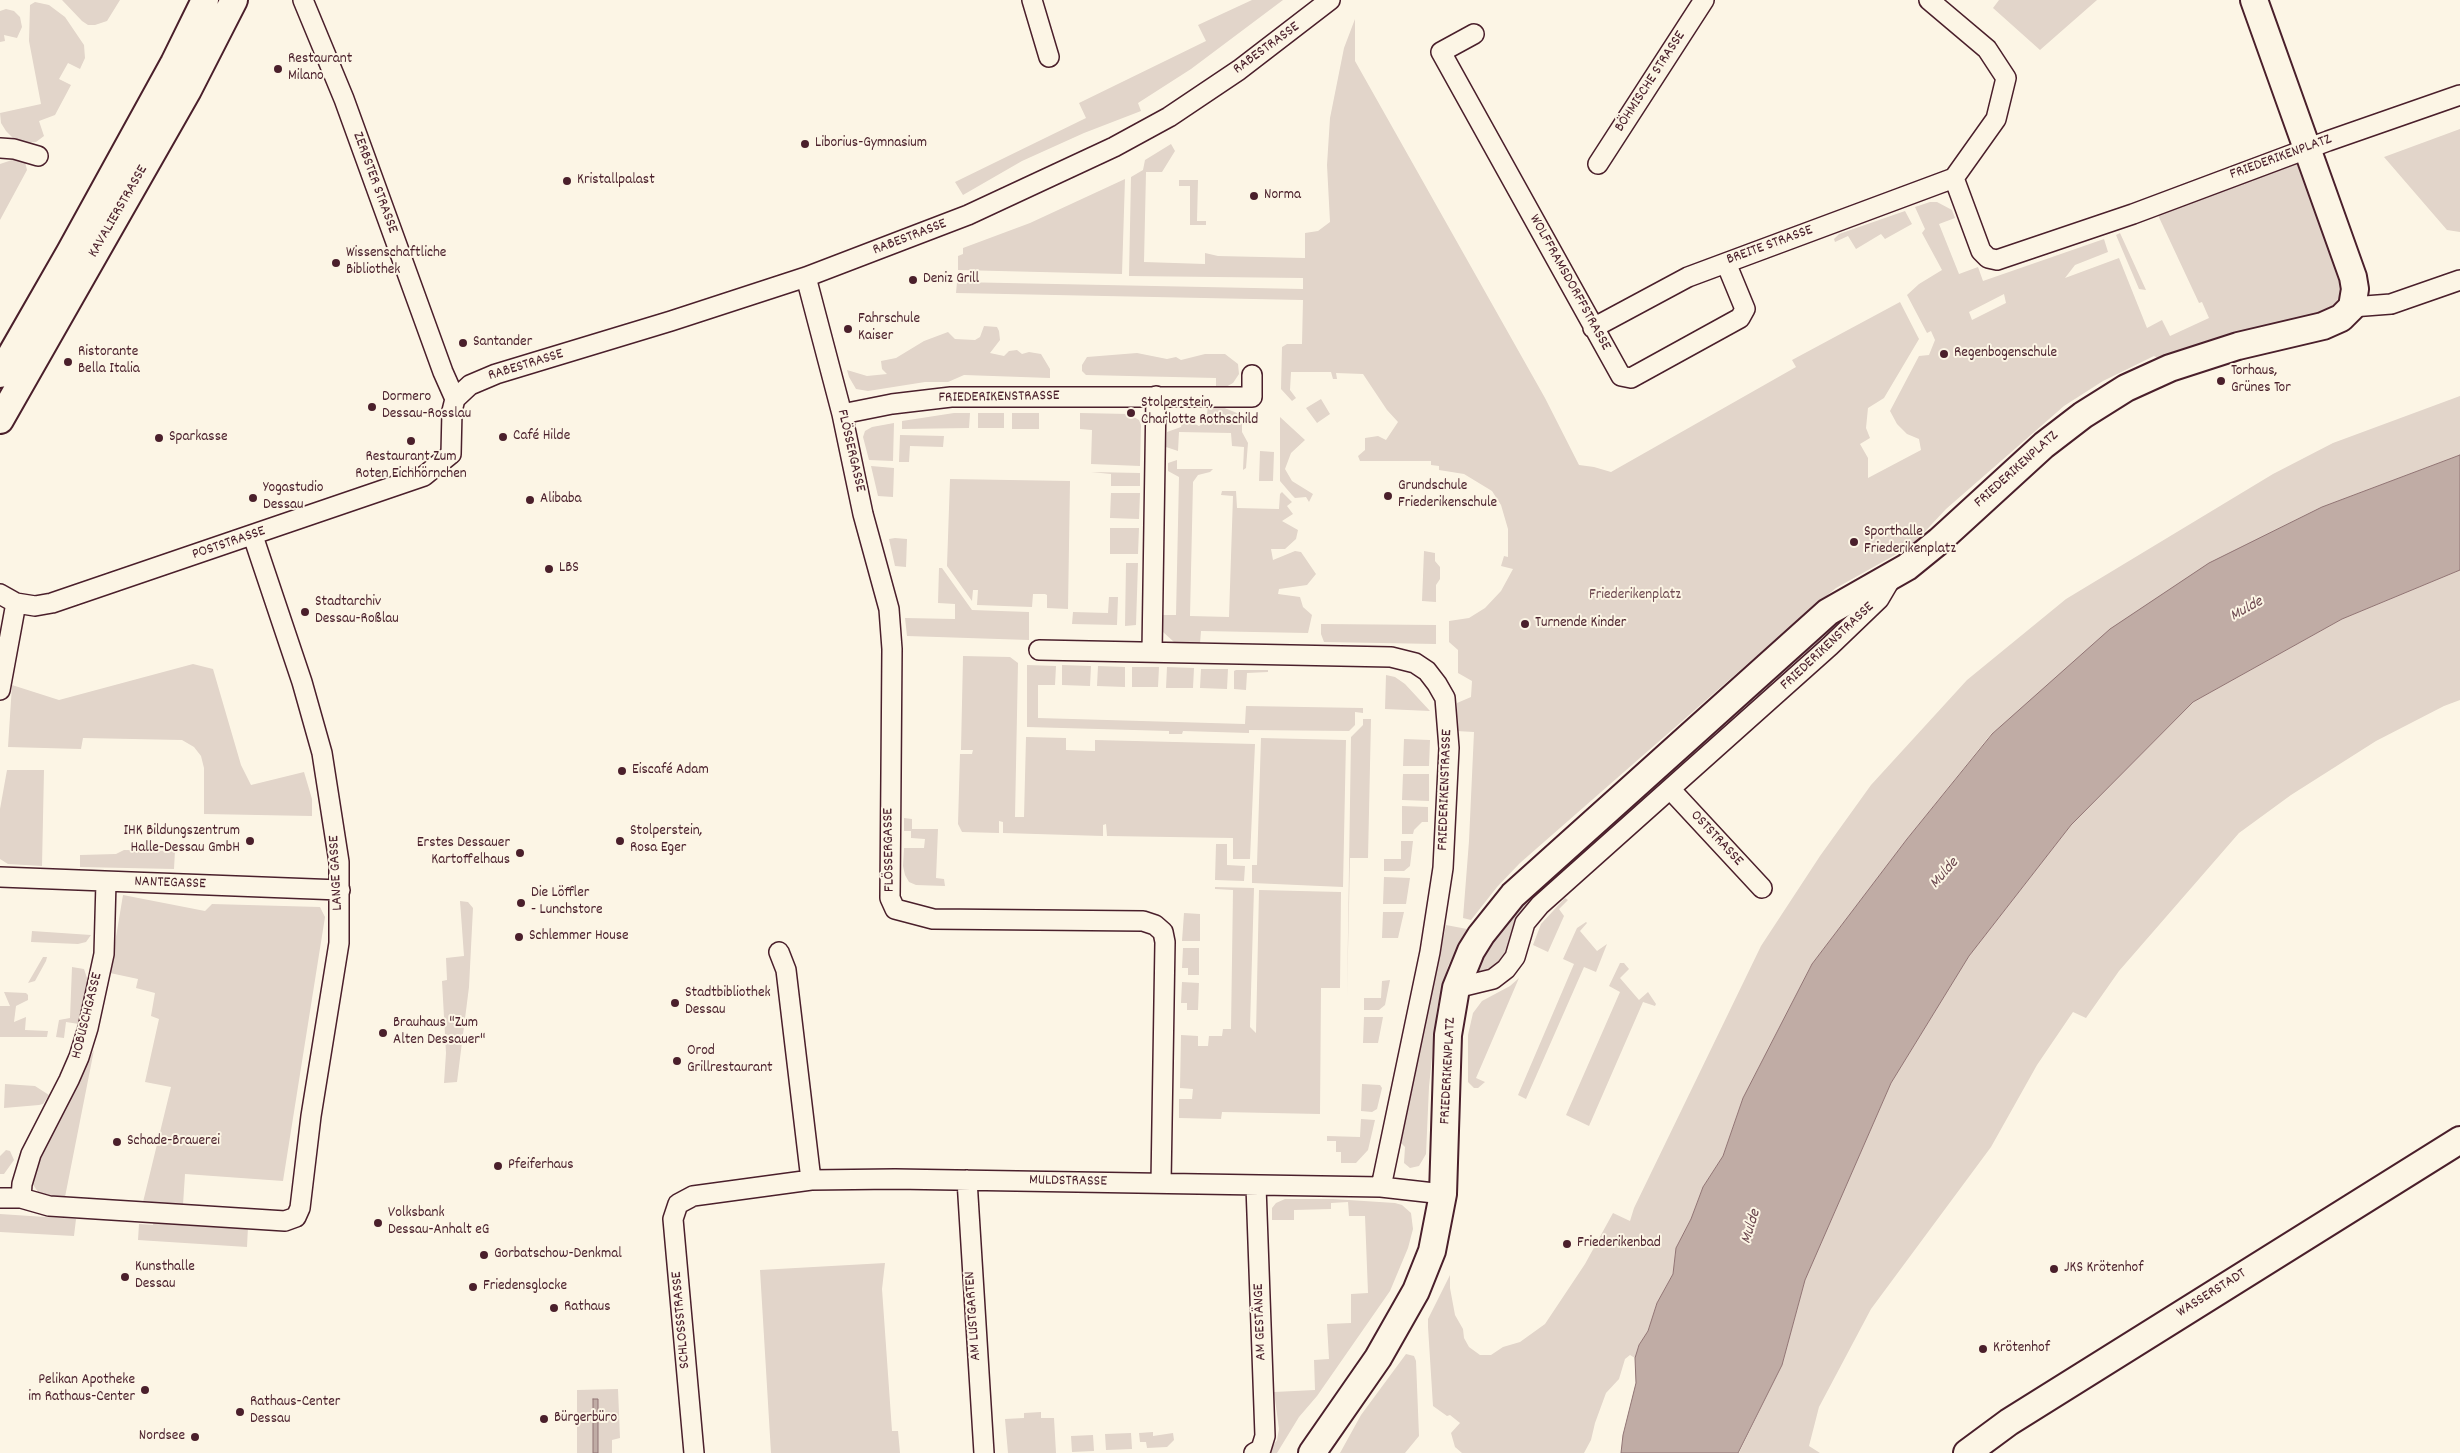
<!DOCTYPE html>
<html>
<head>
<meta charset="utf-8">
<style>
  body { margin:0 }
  canvas { display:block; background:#fcf5e5 }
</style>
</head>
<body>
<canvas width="2460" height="1453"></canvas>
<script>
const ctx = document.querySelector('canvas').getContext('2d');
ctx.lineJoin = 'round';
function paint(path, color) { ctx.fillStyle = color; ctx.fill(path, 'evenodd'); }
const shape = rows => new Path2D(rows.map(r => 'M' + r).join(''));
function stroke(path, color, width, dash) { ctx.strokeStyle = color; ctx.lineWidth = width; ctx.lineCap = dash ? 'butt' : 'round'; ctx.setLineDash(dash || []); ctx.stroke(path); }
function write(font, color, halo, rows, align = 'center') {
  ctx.font = font + ' Dekko,sans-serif'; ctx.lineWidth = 4; ctx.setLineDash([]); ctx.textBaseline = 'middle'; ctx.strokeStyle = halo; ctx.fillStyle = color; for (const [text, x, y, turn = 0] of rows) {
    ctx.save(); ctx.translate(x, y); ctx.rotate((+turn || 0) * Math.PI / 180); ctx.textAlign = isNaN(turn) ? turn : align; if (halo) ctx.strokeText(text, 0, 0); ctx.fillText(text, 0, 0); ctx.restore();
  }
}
paint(shape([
  [62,0,120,0,107,21,95,25,88,25,82,21],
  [1252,0,1283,0,1191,69,1138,103,1141,111,1084,133,1022,161,963,195,955,182,1086,118,1079,103,1206,41,1198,25],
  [1999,0,2097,0,2040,50,1993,8],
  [35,2,49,5,65,17,84,45,85,58,80,69,68,63,59,79,71,85,55,115,39,121,44,136,36,142,24,143,15,140,6,131,1,123,0,113,41,104,29,41,30,5],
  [6,9,14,11,20,17,22,27,17,38,4,35,5,41,0,42,0,11],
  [1355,19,1355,61,1545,398,1579,465,1594,467,1611,472,1796,367,1792,360,1900,302,1919,339,1884,398,1868,408,1866,428,1870,438,1860,444,1868,458,1868,478,1921,450,1919,439,1907,434,1897,424,1890,411,1919,356,1929,355,1935,340,1931,331,1927,333,1907,295,1919,284,1942,270,1922,233,1925,229,1915,207,1930,202,1937,202,1952,210,1955,218,1939,224,1959,274,1978,267,1983,281,2104,239,2108,252,2075,265,2065,278,2119,258,2147,328,2162,320,2170,336,2209,318,2202,302,2199,303,2156,211,2293,161,2300,162,2341,279,2341,294,2334,306,2322,314,2163,361,2154,356,2103,381,2064,406,1946,509,1917,540,1902,551,1836,588,1809,610,1520,863,1497,887,1471,920,1463,918,1469,841,1474,732,1456,731,1457,703,1471,697,1472,681,1458,673,1458,650,1449,642,1449,621,1469,618,1485,608,1501,591,1513,569,1501,566,1504,556,1508,557,1508,529,1501,505,1492,491,1464,474,1439,470,1439,466,1431,465,1431,461,1360,461,1358,456,1365,450,1365,438,1378,436,1386,440,1398,422,1387,410,1363,374,1336,373,1337,379,1333,379,1331,372,1291,372,1290,390,1296,398,1292,401,1281,389,1282,347,1287,344,1302,344,1303,300,956,293,957,282,1303,289,1303,278,1129,276,1131,177,1143,170,1145,160,1171,144,1175,151,1162,172,1146,172,1144,262,1205,264,1205,253,1218,256,1305,258,1305,233,1318,231,1330,222,1327,165,1330,118,1344,48],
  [2004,294,2006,303,1972,320,1969,312],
  [2460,129,2460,232,2447,230,2384,157],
  [15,159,25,162,27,170,0,220,0,164],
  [1125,179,1122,274,958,270,958,256,963,254,963,248,1030,223],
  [1179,180,1198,180,1197,221,1206,221,1206,225,1190,225,1190,186,1179,186],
  [1905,211,1912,224,1885,239,1881,234,1856,249,1848,236,1835,242,1834,239,1839,234],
  [2120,233,2146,290,2139,289,2116,235],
  [984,326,997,327,999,331,1000,340,990,353,1004,356,1009,351,1017,350,1022,354,1029,352,1041,354,1050,369,1050,378,964,375,948,382,925,382,868,391,856,389,849,377,847,370,867,376,887,374,882,369,881,361,896,358,924,341,948,332,955,339,975,340,980,337],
  [1137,353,1167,359,1176,357,1181,360,1205,354,1225,354,1238,364,1239,374,1233,383,1224,388,1216,389,1216,378,1086,375,1082,371,1082,365,1087,357],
  [2460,396,2460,455,2322,507,1991,734,1907,839,1812,964,1743,1098,1723,1156,1703,1187,1691,1219,1676,1248,1673,1274,1657,1303,1648,1331,1639,1345,1635,1358,1630,1355,1625,1359,1619,1379,1606,1393,1595,1423,1591,1440,1584,1453,1462,1453,1455,1447,1451,1433,1460,1423,1450,1415,1447,1416,1433,1406,1428,1327,1428,1319,1450,1275,1450,1288,1455,1315,1463,1329,1464,1338,1469,1347,1480,1355,1491,1355,1503,1347,1520,1342,1545,1324,1585,1264,1613,1213,1630,1221,1634,1208,1761,946,1820,856,1871,785,1967,680,2066,599,2273,474,2333,443],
  [1321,399,1330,414,1317,423,1306,408],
  [1208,406,1222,407,1237,413,1242,424,1242,432,1248,443,1246,468,1243,470,1244,447,1232,446,1231,433,1179,432,1178,451,1166,447,1167,432,1181,427,1182,423,1195,424,1199,426,1206,422],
  [954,413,970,413,969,428,902,429,902,421],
  [978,413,1004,413,1004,428,978,428],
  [1012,413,1039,413,1039,429,1012,429],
  [1080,413,1129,414,1139,420,1141,425,1140,466,1091,464,1092,430,1080,429],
  [1280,417,1305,440,1291,453,1285,469,1292,481,1313,494,1309,502,1306,497,1295,498,1292,495,1280,481],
  [894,423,893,461,869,460,863,437,865,431,872,427],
  [900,435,944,436,943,447,910,446,909,462,899,462],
  [1260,451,1274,452,1273,481,1259,481],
  [1177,460,1177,469,1213,469,1210,472,1198,475,1193,482,1190,616,1229,617,1233,496,1221,495,1222,491,1236,491,1237,508,1279,509,1280,494,1282,492,1292,502,1287,506,1293,514,1282,521,1298,530,1296,539,1285,549,1271,549,1273,560,1295,551,1301,552,1316,574,1307,585,1279,589,1278,594,1300,597,1303,607,1312,615,1308,633,1201,631,1200,644,1186,644,1174,642,1163,632,1161,615,1176,615,1179,477,1168,471,1168,463],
  [871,466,894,468,893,497,878,496],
  [1091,472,1140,473,1140,486,1111,486,1111,474],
  [950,479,1070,481,1068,609,1047,608,1047,595,1045,594,1033,594,1032,607,977,605,978,590,973,590,972,601,947,566],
  [1111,493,1140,493,1139,519,1110,518],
  [1110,528,1139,528,1138,554,1110,554],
  [895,538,907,539,906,567,895,566,889,539],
  [1424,551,1435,553,1435,561,1440,567,1440,579,1436,585,1436,602,1422,601],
  [1126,563,1138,563,1136,625,1125,626],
  [939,568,942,568,972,610,1029,612,1029,640,907,636,905,618,955,619,955,604,938,603],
  [2460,570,2460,700,2444,706,2376,741,2291,795,2239,833,2119,971,2086,1018,2073,1012,2037,1065,1991,1147,1871,1309,1819,1407,1809,1446,1820,1453,1739,1453,1782,1365,1805,1280,1891,1083,1969,956,2071,825,2193,702,2342,619],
  [1109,597,1118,597,1117,625,1072,624,1073,612,1108,613],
  [1860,605,1514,941,1497,970,1471,977,1483,953,1512,913,1834,623],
  [1321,624,1436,625,1436,644,1324,642,1321,634],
  [963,656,1010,657,1018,663,1015,817,1024,817,1026,737,1066,738,1066,750,1095,751,1095,740,1255,744,1250,859,1233,859,1233,838,1107,836,1106,824,1103,825,1103,836,1003,833,1003,822,999,821,999,833,962,832,958,824,960,754,972,754,973,750,961,750],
  [193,664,213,669,241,765,251,785,304,772,312,799,312,816,204,814,204,768,201,756,194,747,182,740,83,738,81,749,8,747,12,685,59,700],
  [1027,665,1056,666,1055,685,1038,685,1038,718,1245,724,1246,706,1363,708,1363,713,1355,712,1355,725,1349,731,1249,730,1249,733,1183,731,1182,734,1169,734,1169,731,1027,727],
  [1062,665,1091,666,1090,686,1062,685],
  [1098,666,1125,667,1125,687,1097,686],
  [1132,667,1159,667,1158,687,1132,687],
  [1167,667,1194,668,1193,688,1166,688],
  [1201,669,1228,669,1227,689,1200,688],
  [1236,670,1268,670,1268,672,1247,673,1246,690,1234,689,1234,671],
  [1386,675,1395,677,1405,684,1430,711,1385,709],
  [1363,719,1371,719,1368,858,1350,858,1347,998,1351,737,1363,725],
  [1261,738,1346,740,1343,887,1252,883,1252,865,1257,865],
  [1404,739,1430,740,1429,766,1403,766],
  [7,770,44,770,42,866,8,864,0,859,0,809],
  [1403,774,1429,774,1429,801,1402,800],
  [1402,806,1428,807,1428,822,1422,822,1414,830,1413,834,1402,834],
  [904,818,912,819,912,829,938,829,936,878,944,879,945,886,916,885,909,882,905,875,903,866,904,848,924,848,925,839,911,838,911,831,904,831],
  [1401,841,1413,841,1410,866,1404,871,1384,871,1384,859,1401,859],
  [1216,844,1227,844,1227,865,1245,866,1244,881,1215,880],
  [124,850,175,851,174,869,80,867,80,855,116,854],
  [1384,877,1410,878,1406,904,1383,904],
  [1215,887,1254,888,1250,1027,1256,1033,1259,890,1341,892,1340,988,1321,988,1320,1114,1222,1112,1221,1119,1179,1118,1179,1099,1192,1099,1193,1089,1180,1088,1181,1035,1198,1036,1198,1046,1208,1046,1209,1036,1222,1036,1223,1029,1231,1029,1233,890,1215,889],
  [123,895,205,911,212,904,320,907,325,917,283,1181,185,1174,183,1205,143,1202,171,1087,145,1082,159,1019,151,1016,155,993,136,988,138,979,110,973],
  [1565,898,1568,900,1559,909,1564,916,1548,952,1533,945,1541,924],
  [460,901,468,902,473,908,469,987,457,1082,444,1083,446,1053,442,981,447,980,446,958,464,956],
  [1383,912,1404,912,1398,938,1382,938],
  [1184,913,1200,914,1200,941,1182,941],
  [1586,922,1587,923,1580,931,1597,951,1607,944,1596,972,1584,967,1526,1099,1518,1095,1574,964,1563,959,1577,928],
  [1446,925,1467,929,1448,966,1437,1008,1429,1087,1426,1154,1419,1166,1410,1168,1404,1163,1405,1147,1401,1143],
  [32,931,91,935,86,942,78,944,31,942],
  [1183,948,1199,948,1199,975,1188,975,1188,968,1182,968],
  [43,957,47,957,46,961,35,981,28,983],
  [1620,963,1624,963,1629,969,1620,978,1639,1000,1648,992,1656,1004,1655,1006,1643,1002,1589,1126,1566,1115,1620,992,1609,986],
  [72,967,84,969,89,984,79,1024,66,1022,64,1038,56,1037,59,1020,70,1018],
  [1519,978,1476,1078,1485,1082,1478,1088,1474,1088,1468,1082,1468,1035,1473,1013,1482,1001,1510,986],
  [1390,980,1385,1005,1379,1010,1364,1010,1364,998,1381,998,1382,981],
  [1182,982,1199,983,1198,1010,1187,1010,1187,1003,1181,1003],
  [4,992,26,993,28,995,28,1000,16,1006,14,1022,26,1017,25,1030,48,1031,47,1037,0,1037,0,1006,10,1006],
  [1364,1017,1383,1017,1378,1043,1363,1043],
  [94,1050,65,1197,52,1196,38,1192,32,1183,32,1172],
  [5,1084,35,1086,49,1095,43,1104,39,1105,4,1108],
  [1362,1084,1380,1085,1382,1088,1377,1109,1372,1112,1361,1111],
  [1361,1119,1375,1120,1368,1150,1356,1163,1341,1163,1341,1152,1336,1152,1336,1141,1327,1141,1327,1136,1360,1137],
  [6,1150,10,1151,14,1160,4,1174,0,1174,0,1156],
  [1285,1199,1333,1199,1395,1203,1402,1205,1411,1213,1413,1229,1408,1248,1390,1291,1317,1396,1299,1417,1277,1453,1268,1453,1277,1440,1279,1429,1274,1392,1315,1390,1314,1360,1329,1359,1327,1324,1351,1323,1351,1294,1368,1293,1365,1216,1349,1216,1348,1202,1331,1203,1331,1209,1294,1210,1294,1220,1272,1220,1272,1208,1276,1203],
  [0,1214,76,1219,74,1236,0,1232],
  [154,1221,248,1227,247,1247,138,1240,139,1224,153,1225],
  [885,1263,882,1289,892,1431,898,1431,900,1453,771,1453,760,1270],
  [1406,1354,1414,1356,1416,1361,1419,1436,1405,1453,1340,1453,1361,1415],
  [618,1389,620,1438,612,1440,612,1453,577,1453,577,1390],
  [1041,1412,1041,1418,1054,1418,1056,1453,1008,1453,1005,1419,1024,1418,1024,1413],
  [1153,1432,1153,1436,1173,1433,1174,1440,1167,1447,1147,1448,1146,1442,1140,1442,1139,1433],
  [1131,1433,1132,1449,1106,1450,1105,1434],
  [1093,1435,1094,1451,1072,1452,1071,1436]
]), '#e2d5ca');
const water = shape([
  [2460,455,2460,570,2342,619,2193,702,2071,825,1969,956,1891,1083,1805,1280,1782,1365,1738,1453,1621,1453,1623,1435,1636,1383,1635,1358,1639,1345,1648,1331,1657,1303,1673,1274,1676,1248,1691,1219,1703,1187,1723,1156,1743,1098,1812,964,1907,839,1992,734,2110,629,2209,563,2322,507,2460,455],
  [593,1399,598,1399,598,1453,593,1453,593,1399]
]);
paint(water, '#c0aca5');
stroke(water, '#917474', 1);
const minor = shape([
  [1032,0,1049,57],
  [1929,0,1987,49,2006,78,1996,119,1954,178],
  [1474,34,1441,52,1621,376,1631,378,1740,318,1745,309,1726,263],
  [0,148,14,149,38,156],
  [1598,164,1704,0],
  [1954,178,1981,251,1988,258,1997,260,2133,214,2328,141,2460,95],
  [806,277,842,414,863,514,889,609,892,649,890,898,895,909,933,919,1143,921,1155,925,1163,932,1165,942,1161,1183],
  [2352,307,2391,304,2460,280],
  [1593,328,1688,277,1954,178],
  [455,399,470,385,496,374,671,321,806,277,968,215,1114,147,1169,117,1239,70,1330,0],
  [842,414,892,404,951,397,1252,397,1252,375],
  [0,594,16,603,35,606,52,603,424,476,451,454,452,411,455,399,443,372,344,99,303,0],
  [1039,650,1391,657,1415,663,1427,671,1437,684,1445,698,1449,748,1443,868,1430,952,1381,1187],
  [1152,652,1156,396],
  [0,690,16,603],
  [1671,790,1762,888],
  [0,877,340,890],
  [779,952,786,970,811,1180],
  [1456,988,1493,979,1506,969,1515,957,1525,923,1540,905,1830,646,1879,599,1892,577],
  [967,1180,984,1453],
  [0,1198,21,1198,49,1206,285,1221,296,1217,300,1208,311,1116,339,943,339,862,322,753,302,682,253,536],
  [21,1198,22,1184,31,1154,69,1080,79,1057,88,1028,104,954,106,882],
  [694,1453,673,1219,678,1204,693,1196,811,1180,895,1179,1381,1187,1443,1194],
  [1254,1453,1261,1449,1265,1436,1256,1186]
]);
const secondary = shape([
  [0,374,70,252,174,63,205,0],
  [0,420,188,90,234,0],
  [1312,1453,1378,1358,1416,1291,1432,1251,1443,1194,1448,1035,1456,988,1471,951,1481,935,1513,895,1828,612,1907,567,1939,541,2044,445,2083,415,2126,388,2170,368,2238,346,2323,326,2341,318,2352,307,2355,289,2353,277,2254,0],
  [1967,1453,2009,1422,2460,1140]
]);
stroke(minor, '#4a1f2b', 22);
stroke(secondary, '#4a1f2b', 30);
stroke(minor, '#fcf5e5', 19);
stroke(secondary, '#fcf5e5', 26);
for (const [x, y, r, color] of [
  [278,69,5,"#4a1f2b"],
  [805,144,5,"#4a1f2b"],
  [567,181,5,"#4a1f2b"],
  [1254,196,5,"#4a1f2b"],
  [336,263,5,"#4a1f2b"],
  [913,280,5,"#4a1f2b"],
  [848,329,5,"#4a1f2b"],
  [463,343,5,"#4a1f2b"],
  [1944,354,5,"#4a1f2b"],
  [68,362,5,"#4a1f2b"],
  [2221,381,5,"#4a1f2b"],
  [372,407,5,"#4a1f2b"],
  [1131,413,5,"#4a1f2b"],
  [503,437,5,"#4a1f2b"],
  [159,438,5,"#4a1f2b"],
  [411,441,5,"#4a1f2b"],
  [1388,496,5,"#4a1f2b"],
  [253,498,5,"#4a1f2b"],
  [530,500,5,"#4a1f2b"],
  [1854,542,5,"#4a1f2b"],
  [549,569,5,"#4a1f2b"],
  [305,612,5,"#4a1f2b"],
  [1525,624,5,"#4a1f2b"],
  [622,771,5,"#4a1f2b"],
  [250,841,5,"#4a1f2b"],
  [620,841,5,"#4a1f2b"],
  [520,853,5,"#4a1f2b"],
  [521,903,5,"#4a1f2b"],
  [519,937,5,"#4a1f2b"],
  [675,1003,5,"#4a1f2b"],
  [383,1033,5,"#4a1f2b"],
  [677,1061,5,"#4a1f2b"],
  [117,1142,5,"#4a1f2b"],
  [498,1166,5,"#4a1f2b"],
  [378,1223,5,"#4a1f2b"],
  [1567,1244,5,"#4a1f2b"],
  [484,1255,5,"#4a1f2b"],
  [2054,1269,5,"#4a1f2b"],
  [125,1277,5,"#4a1f2b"],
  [473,1287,5,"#4a1f2b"],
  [554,1308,5,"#4a1f2b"],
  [1983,1349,5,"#4a1f2b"],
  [145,1390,5,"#4a1f2b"],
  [240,1412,5,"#4a1f2b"],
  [544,1419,5,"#4a1f2b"],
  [195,1437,5,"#4a1f2b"]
]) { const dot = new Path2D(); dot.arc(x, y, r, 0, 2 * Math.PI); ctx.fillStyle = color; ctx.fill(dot); stroke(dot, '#fcf5e5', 2); }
write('15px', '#4a1f2b', '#fcf5e5', [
  ["RABESTRASSE",1267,49,-36],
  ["BÖHMISCHE STRASSE",1651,82,-57],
  ["FRIEDERIKENPLATZ",2281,158,-20],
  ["ZERBSTER STRASSE",374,183,70],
  ["KAVALIERSTRASSE",119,212,-60],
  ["RABESTRASSE",910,238,-21],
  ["BREITE STRASSE",1770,246,-20],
  ["WOLFFRAMSDORFFSTRASSE",1569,283,61],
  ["RABESTRASSE",526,366,-17],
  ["FRIEDERIKENSTRASSE",999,398,-1],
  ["FLÖSSERGASSE",850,451,77],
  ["FRIEDERIKENPLATZ",2017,470,-42],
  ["POSTSTRASSE",229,544,-19],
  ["FRIEDERIKENSTRASSE",1828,647,-43],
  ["FRIEDERIKENSTRASSE",1446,790,-88],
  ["OSTSTRASSE",1716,839,47],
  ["FLÖSSERGASSE",890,850,-91],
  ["LANGE GASSE",337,873,-93],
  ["NANTEGASSE",170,884,2],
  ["HOBUSCHGASSE",88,1016,-76],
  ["FRIEDERIKENPLATZ",1449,1071,-87],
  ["MULDSTRASSE",1068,1182,1],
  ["WASSERSTADT",2212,1294,-32],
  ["AM LUSTGARTEN",974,1316,-94],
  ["SCHLOSSSTRASSE",682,1320,-95],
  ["AM GESTÄNGE",1261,1322,-92]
]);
write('15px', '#4a1f2b', '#fcf5e5', [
  ["Restaurant",288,60],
  ["Milano",288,77],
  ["Liborius-Gymnasium",815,144],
  ["Kristallpalast",577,181],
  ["Norma",1264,196],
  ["Wissenschaftliche",346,254],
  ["Bibliothek",346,271],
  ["Deniz Grill",923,280],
  ["Fahrschule",858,320],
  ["Kaiser",858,337],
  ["Santander",473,343],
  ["Ristorante",78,353],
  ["Bella Italia",78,370],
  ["Regenbogenschule",1954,354],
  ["Torhaus,",2231,372],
  ["Grünes Tor",2231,389],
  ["Dormero",382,398],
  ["Dessau-Rosslau",382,415],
  ["Stolperstein,",1141,404],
  ["Charlotte Rothschild",1141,421],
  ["Café Hilde",513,437],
  ["Sparkasse",169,438],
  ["Restaurant Zum",411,458,"center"],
  ["Roten Eichhörnchen",411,475,"center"],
  ["Grundschule",1398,487],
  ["Friederikenschule",1398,504],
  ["Yogastudio",263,489],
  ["Dessau",263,506],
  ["Alibaba",540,500],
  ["Sporthalle",1864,533],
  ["Friederikenplatz",1864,550],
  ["LBS",559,569],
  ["Stadtarchiv",315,603],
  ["Dessau-Roßlau",315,620],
  ["Turnende Kinder",1535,624],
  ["Eiscafé Adam",632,771],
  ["IHK Bildungszentrum",240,832,"right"],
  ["Halle-Dessau GmbH",240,849,"right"],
  ["Stolperstein,",630,832],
  ["Rosa Eger",630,849],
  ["Erstes Dessauer",510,844,"right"],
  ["Kartoffelhaus",510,861,"right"],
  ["Die Löffler",531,894],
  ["- Lunchstore",531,911],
  ["Schlemmer House",529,937],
  ["Stadtbibliothek",685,994],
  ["Dessau",685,1011],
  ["Brauhaus \"Zum",393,1024],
  ["Alten Dessauer\"",393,1041],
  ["Orod",687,1052],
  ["Grillrestaurant",687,1069],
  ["Schade-Brauerei",127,1142],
  ["Pfeiferhaus",508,1166],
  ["Volksbank",388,1214],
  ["Dessau-Anhalt eG",388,1231],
  ["Friederikenbad",1577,1244],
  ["Gorbatschow-Denkmal",494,1255],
  ["Kunsthalle",135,1268],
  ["Dessau",135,1285],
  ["JKS Krötenhof",2064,1269],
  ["Friedensglocke",483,1287],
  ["Rathaus",564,1308],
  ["Krötenhof",1993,1349],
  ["Pelikan Apotheke",135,1381,"right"],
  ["im Rathaus-Center",135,1398,"right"],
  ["Rathaus-Center",250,1403],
  ["Dessau",250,1420],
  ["Bürgerbüro",554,1419],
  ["Nordsee",185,1437,"right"]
], 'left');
write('15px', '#704c53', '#fcf5e5', [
  ["Friederikenplatz",1635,596]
]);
write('italic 16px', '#6d4950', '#fcf5e5', [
  ["Mulde",2247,610,-29],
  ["Mulde",1945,874,-49],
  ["Mulde",1752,1227,-73]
]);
</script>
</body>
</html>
